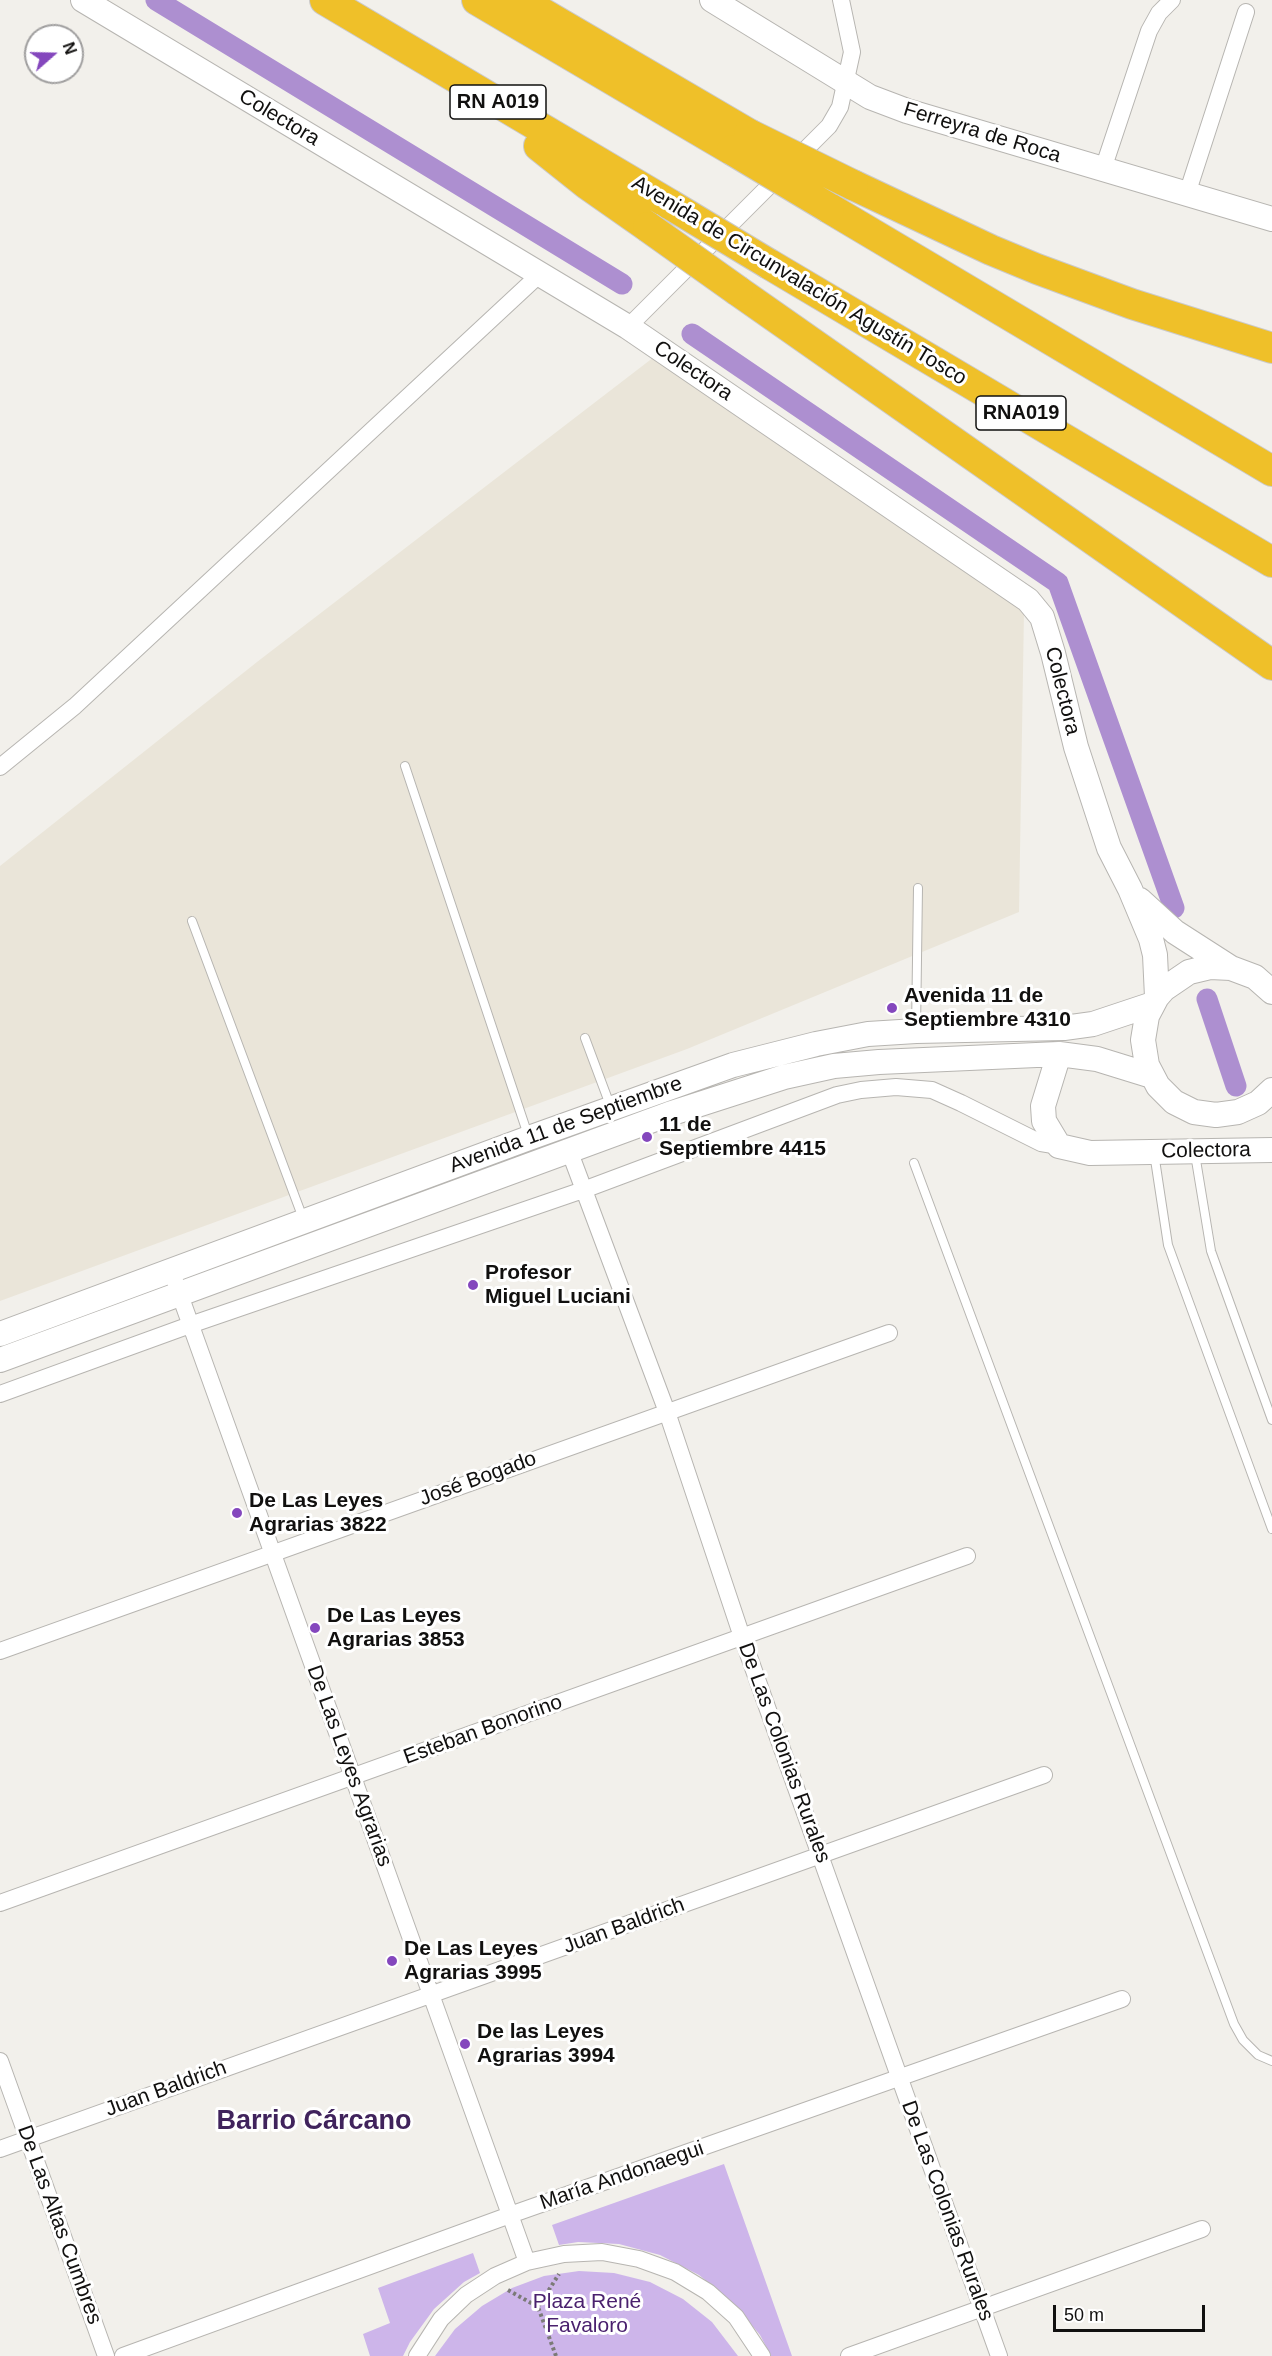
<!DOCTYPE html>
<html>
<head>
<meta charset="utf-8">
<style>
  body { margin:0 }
  #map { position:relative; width:1272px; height:2356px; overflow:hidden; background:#f2f0eb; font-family:Helvetica,sans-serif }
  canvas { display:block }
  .north { position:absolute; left:24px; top:24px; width:60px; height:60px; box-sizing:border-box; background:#fff; border:2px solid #a09f9f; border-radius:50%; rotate:70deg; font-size:16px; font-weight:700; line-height:24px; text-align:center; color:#11100f }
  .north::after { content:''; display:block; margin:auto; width:21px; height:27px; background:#8447bd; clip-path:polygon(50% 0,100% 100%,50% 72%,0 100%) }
  .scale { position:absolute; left:1053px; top:2305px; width:152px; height:27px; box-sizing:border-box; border:3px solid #11100f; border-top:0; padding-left:8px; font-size:18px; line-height:21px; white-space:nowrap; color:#11100f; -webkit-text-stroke:4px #fff; paint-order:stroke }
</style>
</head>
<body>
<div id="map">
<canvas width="1272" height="2356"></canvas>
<div class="north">N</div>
<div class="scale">50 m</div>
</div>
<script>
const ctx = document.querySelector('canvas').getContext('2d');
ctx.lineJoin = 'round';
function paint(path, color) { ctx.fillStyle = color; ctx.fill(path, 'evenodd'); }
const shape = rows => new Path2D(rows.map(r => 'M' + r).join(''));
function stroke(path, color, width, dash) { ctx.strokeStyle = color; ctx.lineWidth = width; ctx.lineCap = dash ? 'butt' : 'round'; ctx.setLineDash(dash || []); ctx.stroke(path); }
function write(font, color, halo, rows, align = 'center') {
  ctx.font = font + ' Helvetica,sans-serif'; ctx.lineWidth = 6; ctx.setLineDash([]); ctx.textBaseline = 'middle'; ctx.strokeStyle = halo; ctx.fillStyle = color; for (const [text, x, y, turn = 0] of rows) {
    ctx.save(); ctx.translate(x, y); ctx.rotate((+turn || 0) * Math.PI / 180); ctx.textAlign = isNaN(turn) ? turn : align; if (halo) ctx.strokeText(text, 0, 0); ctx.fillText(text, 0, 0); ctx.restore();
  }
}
paint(shape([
  [654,357,1024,612,1019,912,687,1049,0,1301,0,866,257,662]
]), '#eae5d9');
paint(shape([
  [724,2164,792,2356,771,2356,760,2335,732,2302,699,2275,660,2255,619,2244,578,2242,559,2245,552,2225],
  [473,2253,480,2273,464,2282,434,2309,410,2342,403,2356,370,2356,363,2334,390,2323,378,2288],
  [579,2271,614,2273,650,2282,683,2299,712,2322,738,2356,435,2356,455,2329,482,2306,512,2288,544,2276]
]), '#cdb5ea');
stroke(shape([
  [156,0,622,284],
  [692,334,1058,583,1174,908],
  [1207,999,1236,1086]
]), '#ad8fd0', 21);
const lane = shape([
  [405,766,528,1135],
  [192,921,304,1221],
  [916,1030,918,888],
  [585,1038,610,1105],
  [1154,1153,1168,1245,1272,1529],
  [1195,1154,1211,1251,1272,1420],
  [914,1163,1234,2024,1243,2040,1258,2055,1272,2061]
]);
const street = shape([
  [1103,169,1149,31,1159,13,1172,0],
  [1187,194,1246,12],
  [628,327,829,126,840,107,852,52,841,0],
  [0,767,75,706,540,274],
  [569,1150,667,1412,742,1637,999,2356],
  [171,1270,527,2262],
  [0,1394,190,1325,586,1189,837,1095,861,1090,896,1087,932,1090,961,1103,1041,1143,1059,1146],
  [0,1651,889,1333],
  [0,1903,967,1556],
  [0,2061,106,2356],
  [0,2149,1044,1775],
  [123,2356,510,2215,1122,1999],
  [417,2356,441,2319,466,2295,495,2276,527,2262,564,2254,602,2252,639,2259,675,2272,708,2292,736,2317,762,2356],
  [849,2356,1202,2229]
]);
const secondary = shape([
  [83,0,628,327,1028,600,1042,617,1053,653,1076,747,1109,848,1130,889,1151,939,1155,955,1157,997],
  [712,0,870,97,907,111,1272,219],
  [1140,900,1175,932,1231,968],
  [1272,992,1255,977,1231,968,1210,967,1189,972,1164,989,1157,997,1147,1016,1143,1040,1147,1065,1158,1086,1174,1102,1194,1112,1216,1115,1238,1112,1258,1103,1272,1090],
  [1059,1054,1043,1106,1044,1121,1059,1146,1090,1153,1272,1150],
  [0,1334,529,1138,733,1065,816,1044,868,1034,916,1031,1064,1028,1093,1024,1153,1004],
  [0,1360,669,1114,784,1077,834,1066,879,1062,1059,1054,1097,1059,1152,1076]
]);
const highway = shape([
  [325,0,671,205],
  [477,0,732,150],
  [520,0,749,134],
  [539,146,588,185,648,227],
  [853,185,991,250,1037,269,1132,304,1272,348],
  [829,208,1272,471],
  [769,264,1272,562],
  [738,291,1272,665]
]);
stroke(lane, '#b7b5b1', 10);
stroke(street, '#b7b5b1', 18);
stroke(secondary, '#b7b5b1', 26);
stroke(highway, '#cbcaca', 32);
stroke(shape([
  [508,2290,538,2307],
  [556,2356,538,2307,559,2274]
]), '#7b7a77', 4, [3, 3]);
stroke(lane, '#fff', 8);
stroke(street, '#fff', 16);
stroke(secondary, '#fff', 24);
stroke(highway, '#efc029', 30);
const highwayBridge = shape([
  [749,134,853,185],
  [732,150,829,208],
  [671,205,769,264],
  [648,227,738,291]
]);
stroke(highwayBridge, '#cbcaca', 32, []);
stroke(highwayBridge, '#efc029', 30);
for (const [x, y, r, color] of [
  [892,1008,6,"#8447bd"],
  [647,1137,6,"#8447bd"],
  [473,1285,6,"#8447bd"],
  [237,1513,6,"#8447bd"],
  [315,1628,6,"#8447bd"],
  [392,1961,6,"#8447bd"],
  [465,2044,6,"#8447bd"]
]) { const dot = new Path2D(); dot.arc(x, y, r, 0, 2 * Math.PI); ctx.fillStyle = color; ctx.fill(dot); stroke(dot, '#fff', 2); }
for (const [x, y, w] of [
  [498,102,96],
  [1021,413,90]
]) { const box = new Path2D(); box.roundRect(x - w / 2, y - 17, w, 34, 4.5); ctx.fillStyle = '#fff'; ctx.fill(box); stroke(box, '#11100f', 1.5); }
write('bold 20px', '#11100f', null, [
  ["RN A019",498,102],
  ["RNA019",1021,413]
]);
write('21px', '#11100f', '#fff', [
  ["Colectora",279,118,31],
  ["Ferreyra de Roca",982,133,17],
  ["Avenida de Circunvalación Agustín Tosco",799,281,31],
  ["Colectora",693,371,34],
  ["Colectora",1062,691,76],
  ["Avenida 11 de Septiembre",566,1125,-20],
  ["Colectora",1206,1151,-1],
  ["José Bogado",478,1479,-20],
  ["Esteban Bonorino",483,1730,-20],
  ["De Las Colonias Rurales",784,1753,70],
  ["De Las Leyes Agrarias",349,1766,70],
  ["Juan Baldrich",624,1926,-20],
  ["Juan Baldrich",166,2089,-20],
  ["María Andonaegui",622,2176,-19],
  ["De Las Colonias Rurales",947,2211,70],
  ["De Las Altas Cumbres",59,2225,70]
]);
write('bold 21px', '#11100f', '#fff', [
  ["Avenida 11 de",904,996],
  ["Septiembre 4310",904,1020],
  ["11 de",659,1125],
  ["Septiembre 4415",659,1149],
  ["Profesor",485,1273],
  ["Miguel Luciani",485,1297],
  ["De Las Leyes",249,1501],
  ["Agrarias 3822",249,1525],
  ["De Las Leyes",327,1616],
  ["Agrarias 3853",327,1640],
  ["De Las Leyes",404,1949],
  ["Agrarias 3995",404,1973],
  ["De las Leyes",477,2032],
  ["Agrarias 3994",477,2056]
], 'left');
write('21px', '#4a216e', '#fff', [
  ["Plaza René",587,2302],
  ["Favaloro",587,2326]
]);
write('bold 27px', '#40235c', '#fff', [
  ["Barrio Cárcano",314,2122]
]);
</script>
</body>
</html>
